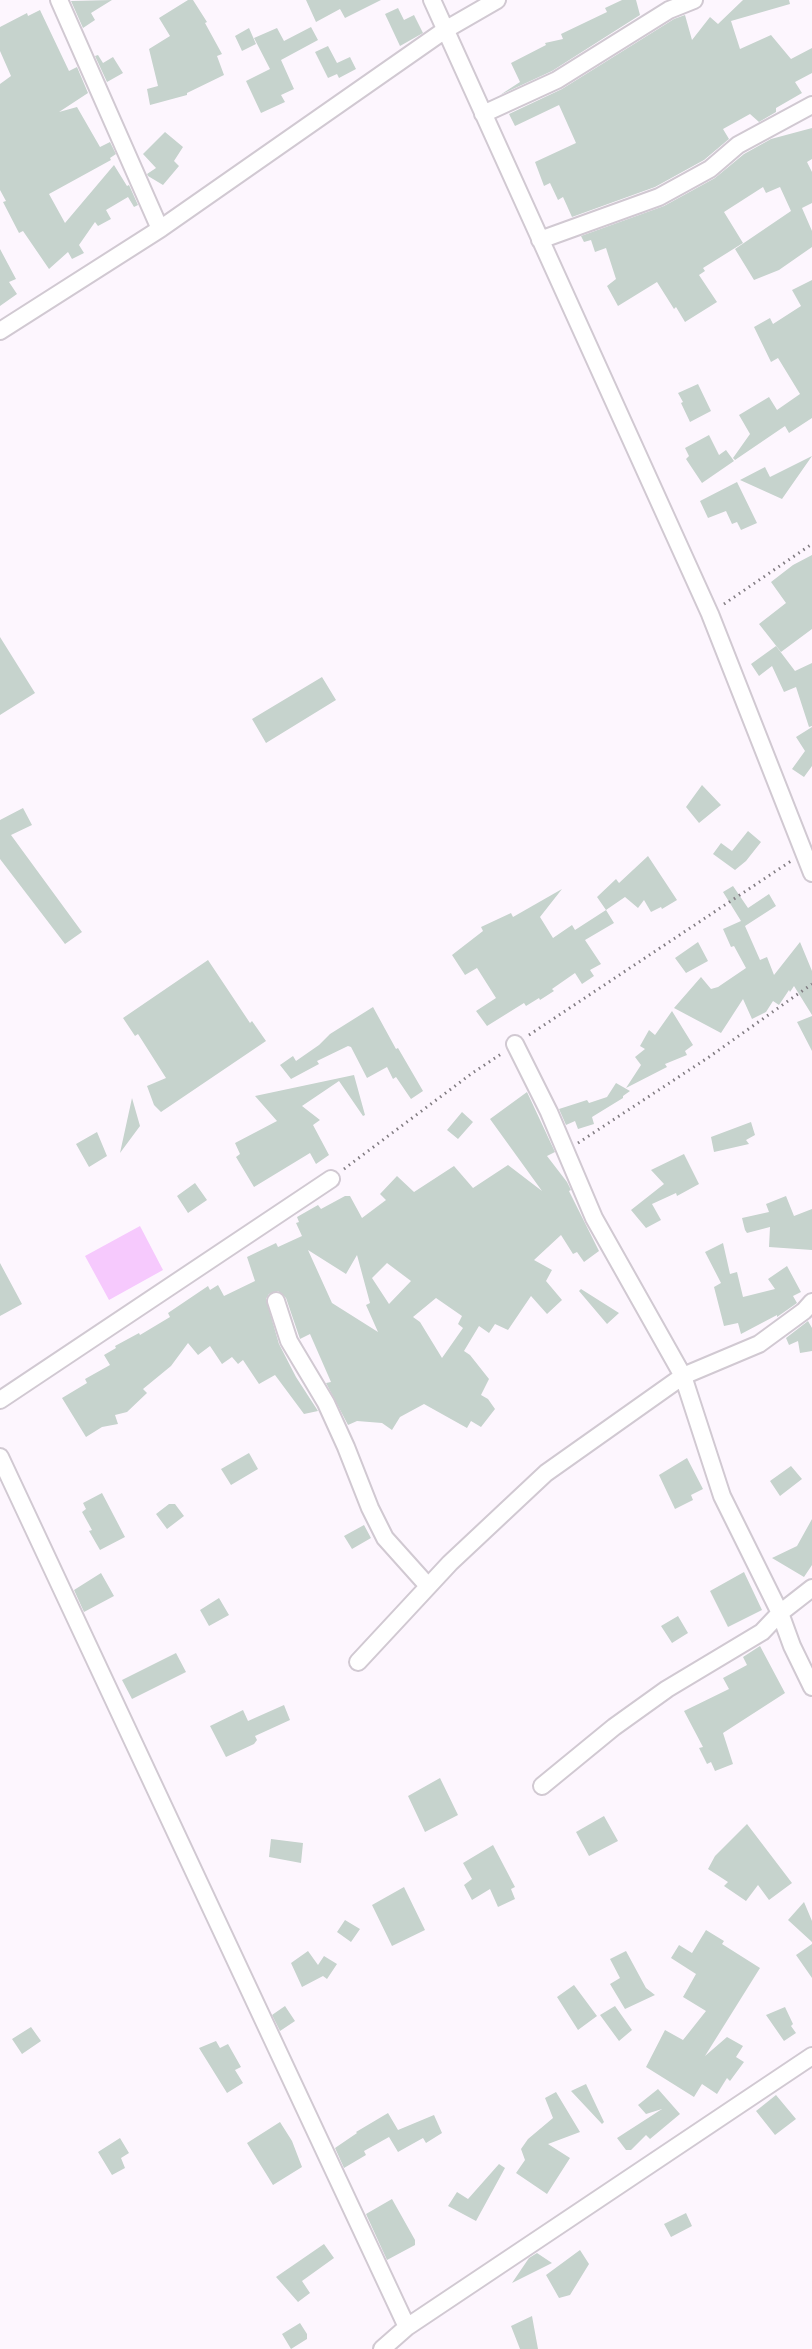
<!DOCTYPE html>
<html>
<head>
<meta charset="utf-8">
<style>
  body { margin:0 }
  canvas { display:block; background:#fdf6fe }
</style>
</head>
<body>
<canvas width="812" height="2349"></canvas>
<script>
const ctx = document.querySelector('canvas').getContext('2d');
ctx.lineJoin = 'round';
function paint(path, color) { ctx.fillStyle = color; ctx.fill(path, 'evenodd'); }
const shape = rows => new Path2D(rows.map(r => 'M' + r).join(''));
function stroke(path, color, width, dash) { ctx.strokeStyle = color; ctx.lineWidth = width; ctx.lineCap = dash ? 'butt' : 'round'; ctx.setLineDash(dash || []); ctx.stroke(path); }
paint(shape([
  [140,1226,163,1270,109,1300,85,1256]
]), '#f6c9fd');
paint(shape([
  [112,0,91,13,95,20,83,28,71,1],
  [188,0,193,0,207,22,205,23,222,54,217,56,224,75,187,93,187,95,150,105,147,89,158,86,149,49,170,36,159,18],
  [306,0,381,0,345,18,340,9,316,22],
  [622,0,636,0,640,15,552,71,500,95,520,82,511,63,546,45,545,43,563,39,561,34,607,12,605,8],
  [743,0,789,0,790,4,731,21,740,49,771,35,791,59,812,48,812,73,795,82,802,93,776,108,776,112,759,122,750,114,723,129,729,139,704,160,655,187,572,217,563,197,558,200,550,183,544,186,535,162,576,143,559,105,515,126,509,114,562,89,674,19,685,15,692,40,710,17,718,24],
  [398,8,404,20,414,15,423,33,400,46,385,14],
  [40,10,69,71,77,67,88,93,59,112,77,107,100,147,110,142,116,154,110,158,111,160,49,194,65,223,114,165,127,186,129,185,138,205,134,207,128,197,106,210,111,219,98,226,95,222,79,245,84,253,72,259,68,252,49,269,23,231,19,233,3,202,6,201,0,190,0,84,11,76,0,51,0,27,27,13,28,16],
  [311,27,318,40,281,60,294,89,281,95,285,102,261,113,246,81,270,69,254,38,277,28,284,41],
  [249,28,256,44,242,51,235,36],
  [328,46,337,63,350,57,356,69,339,78,337,74,328,78,315,52],
  [98,55,103,63,113,57,123,73,107,82,95,56],
  [812,128,812,159,807,162,812,172,812,203,802,208,812,231,812,247,779,270,754,280,735,249,791,211,780,187,766,193,763,187,724,212,743,243,703,268,705,271,699,275,717,302,685,322,676,307,674,309,657,282,618,306,607,286,616,279,606,248,595,252,591,240,584,242,581,236,664,206,715,178,744,154,771,139],
  [165,132,183,147,174,161,179,166,163,185,148,176,147,174,156,168,143,154],
  [0,249,16,279,9,282,17,294,0,306],
  [812,280,812,418,789,433,785,426,735,460,733,458,750,434,739,415,769,397,777,410,800,394,778,358,771,362,754,327,770,318,773,324,801,306,792,290],
  [698,384,711,411,690,422,681,403,683,402,678,393],
  [709,435,719,455,726,450,734,461,702,483,686,459,689,456,685,448],
  [812,456,782,499,740,480,765,467,770,477],
  [737,482,757,523,741,530,737,522,732,524,726,511,708,518,700,501],
  [812,555,812,629,781,652,759,624,786,603,771,582,793,565],
  [0,637,35,693,0,715],
  [776,646,795,671,812,663,812,726,809,727,796,687,784,692,772,666,759,676,751,664],
  [322,677,336,700,266,743,252,719],
  [812,727,812,766,804,777,792,769,805,751,796,737],
  [702,785,721,805,699,823,686,807],
  [23,808,32,825,11,835,82,932,65,944,0,859,0,820],
  [748,831,761,842,746,861,735,870,713,854,721,843,732,851],
  [648,856,677,900,662,909,661,907,651,912,644,900,638,908,625,897,606,910,597,897,616,879,619,883],
  [733,886,748,908,769,894,776,906,745,926,760,960,767,957,774,975,800,942,812,971,812,1015,794,986,790,992,789,990,779,1005,773,1001,766,1012,752,1019,743,999,721,1033,674,1008,701,977,711,989,718,987,746,968,734,946,731,947,723,929,741,921,723,892],
  [562,889,540,917,553,938,572,925,575,930,606,910,614,923,585,940,601,964,590,970,594,976,582,984,575,973,552,989,554,991,540,1000,539,998,526,1006,524,1003,487,1026,476,1011,496,998,477,968,465,975,452,955,483,931,481,927,511,913,513,917],
  [698,942,708,961,686,973,675,958],
  [208,960,250,1023,252,1021,266,1041,161,1112,154,1105,147,1086,166,1078,138,1034,135,1036,123,1018],
  [373,1007,396,1049,398,1048,423,1091,411,1099,396,1077,393,1079,387,1067,367,1078,351,1047,348,1046,317,1061,319,1064,291,1079,280,1065,293,1056,296,1061,319,1045,330,1034],
  [672,1011,693,1045,685,1051,687,1055,665,1064,667,1067,626,1088,641,1065,635,1057,645,1049,640,1046,649,1030,655,1035],
  [812,1016,812,1051,797,1022],
  [354,1075,365,1115,363,1116,339,1081,302,1106,320,1120,313,1125,329,1155,316,1164,310,1153,254,1187,236,1157,240,1154,235,1143,277,1121,255,1096],
  [616,1083,630,1091,623,1096,623,1098,592,1117,594,1124,578,1129,575,1121,566,1125,559,1109,587,1100,589,1103,607,1097],
  [527,1092,555,1152,547,1156,567,1182,571,1190,569,1191,599,1251,584,1262,577,1252,573,1254,561,1235,534,1260,552,1270,546,1281,562,1300,547,1314,531,1296,508,1330,495,1324,489,1333,479,1326,464,1351,470,1355,489,1379,481,1395,488,1399,495,1409,481,1427,471,1421,467,1428,424,1404,400,1417,392,1430,382,1423,357,1421,348,1425,326,1383,331,1382,310,1334,300,1339,286,1298,278,1291,269,1294,266,1299,279,1344,296,1377,318,1411,304,1414,275,1375,259,1384,243,1360,238,1364,232,1357,222,1364,210,1346,198,1355,188,1343,171,1366,143,1389,147,1393,127,1412,115,1415,118,1424,102,1427,86,1437,62,1398,87,1383,85,1379,110,1365,104,1355,116,1348,115,1346,139,1333,140,1335,170,1317,168,1313,208,1286,210,1290,218,1285,224,1296,255,1281,247,1257,276,1243,278,1247,302,1236,296,1223,299,1222,297,1217,318,1205,321,1209,345,1196,350,1196,362,1218,386,1200,380,1194,397,1176,414,1192,454,1166,473,1188,508,1165,542,1191,490,1119],
  [308,1250,346,1274,357,1255,370,1303,366,1305,378,1332,332,1303],
  [387,1263,411,1281,389,1304,372,1278],
  [436,1298,462,1316,458,1324,463,1328,442,1358,420,1322,413,1317],
  [132,1098,140,1126,120,1153],
  [462,1112,473,1122,458,1139,447,1130],
  [751,1122,755,1135,746,1140,749,1144,714,1152,711,1137],
  [97,1132,107,1156,89,1167,76,1144],
  [684,1154,699,1184,677,1196,676,1193,652,1204,661,1220,646,1228,631,1210,664,1184,651,1170],
  [195,1183,207,1200,188,1213,177,1196],
  [786,1196,794,1216,812,1209,812,1250,769,1247,770,1227,747,1233,745,1230,742,1218,769,1212,766,1204],
  [723,1243,730,1274,737,1272,743,1297,775,1289,768,1279,787,1266,801,1292,793,1296,797,1303,777,1317,777,1315,741,1334,738,1323,724,1326,714,1287,721,1283,705,1252],
  [0,1263,22,1304,0,1316],
  [581,1289,619,1313,607,1324,579,1291],
  [808,1321,812,1328,812,1351,800,1353,798,1341,789,1345,786,1338],
  [249,1453,258,1469,231,1485,221,1469],
  [687,1458,703,1489,691,1495,693,1500,675,1509,659,1475],
  [791,1466,802,1479,780,1496,770,1481],
  [102,1493,125,1537,100,1550,89,1531,92,1530,82,1512,86,1509,83,1503],
  [169,1504,175,1504,184,1516,167,1529,156,1514],
  [812,1519,812,1565,804,1577,772,1558,797,1546],
  [364,1525,371,1538,352,1549,344,1536],
  [744,1572,762,1610,728,1627,710,1591],
  [101,1573,114,1596,84,1612,74,1590],
  [219,1598,229,1615,209,1626,200,1610],
  [678,1616,688,1633,672,1643,661,1626],
  [760,1646,785,1693,723,1733,733,1764,715,1771,711,1762,707,1764,699,1748,703,1747,684,1711,729,1689,723,1678,747,1665,743,1657],
  [176,1653,186,1672,132,1699,122,1680],
  [284,1705,290,1720,255,1736,257,1740,254,1744,226,1757,210,1726,243,1710,248,1721],
  [440,1778,458,1815,425,1832,408,1796],
  [604,1816,618,1841,589,1856,576,1832],
  [747,1824,792,1883,769,1900,758,1885,746,1901,724,1886,728,1882,708,1869,715,1856],
  [271,1839,303,1843,301,1863,269,1857],
  [493,1845,515,1887,511,1889,515,1899,498,1907,490,1889,472,1900,464,1885,472,1879,463,1863],
  [404,1887,425,1930,392,1946,372,1905],
  [804,1902,812,1921,812,1942,788,1920],
  [345,1920,360,1929,351,1942,337,1932],
  [706,1930,724,1941,722,1944,760,1968,705,2056,727,2037,743,2046,736,2057,744,2062,730,2081,727,2078,717,2094,702,2084,694,2097,646,2067,665,2030,683,2040,706,2011,683,1997,696,1974,671,1958,679,1945,692,1953],
  [812,1944,812,1978,796,1955],
  [308,1951,318,1965,324,1956,337,1964,327,1979,323,1976,302,1987,291,1963],
  [626,1951,646,1988,655,1995,625,2009,610,1984,620,1978,610,1959],
  [574,1985,597,2016,578,2030,557,1997],
  [285,2006,295,2021,280,2031,272,2015],
  [615,2006,632,2030,619,2041,600,2015],
  [785,2007,793,2024,791,2026,796,2033,784,2041,766,2015],
  [31,2027,41,2041,22,2054,12,2039],
  [216,2041,220,2048,228,2044,241,2067,235,2070,243,2083,227,2093,199,2048],
  [586,2084,604,2122,602,2124,571,2091],
  [658,2089,680,2114,650,2139,646,2135,631,2150,626,2150,617,2138,662,2109,646,2114,638,2105],
  [556,2092,580,2132,548,2144,570,2158,547,2194,516,2173,525,2160,521,2149,528,2139,553,2118,545,2098],
  [776,2095,796,2119,775,2135,756,2111],
  [388,2113,398,2130,434,2115,442,2133,426,2143,423,2138,398,2152,389,2137,364,2151,366,2155,344,2168,335,2148,357,2133,356,2132],
  [280,2122,292,2141,302,2167,273,2185,247,2143],
  [120,2138,129,2153,121,2158,125,2168,112,2175,98,2152],
  [499,2164,505,2168,476,2221,448,2206,457,2192,468,2199],
  [392,2199,415,2240,415,2245,387,2260,366,2214],
  [686,2213,692,2226,671,2237,664,2224],
  [324,2244,334,2258,302,2281,310,2293,298,2302,276,2277],
  [580,2250,589,2264,570,2295,559,2298,546,2275],
  [537,2253,552,2263,512,2283,529,2258],
  [532,2316,538,2349,520,2349,511,2326],
  [300,2323,307,2334,307,2339,291,2349,282,2334]
]), '#c6d3cd');
const minor = shape([
  [59,0,160,229],
  [432,0,710,614,812,873],
  [483,114,557,80,669,10,694,0],
  [540,240,659,197,710,169,738,145,812,105],
  [0,331,160,229,445,30,497,0],
  [515,1044,549,1112,594,1218,683,1376,722,1496,780,1613,762,1632,667,1689,614,1727,542,1786],
  [276,1301,289,1341,326,1403,346,1447,370,1508,385,1538,428,1586],
  [0,1400,331,1179],
  [0,1457,407,2327,812,2056],
  [812,1588,780,1613,792,1646,812,1687],
  [358,1662,450,1563,546,1473,683,1376,759,1344,804,1311,812,1302],
  [382,2349,407,2327]
]);
stroke(minor, '#d1c9d2', 20);
stroke(shape([
  [724,604,812,544],
  [529,1035,791,861],
  [578,1143,709,1057,812,984],
  [344,1169,471,1074,501,1054]
]), '#807b81', 3, [1.5, 4.5]);
stroke(minor, '#fff', 16);
</script>
</body>
</html>
